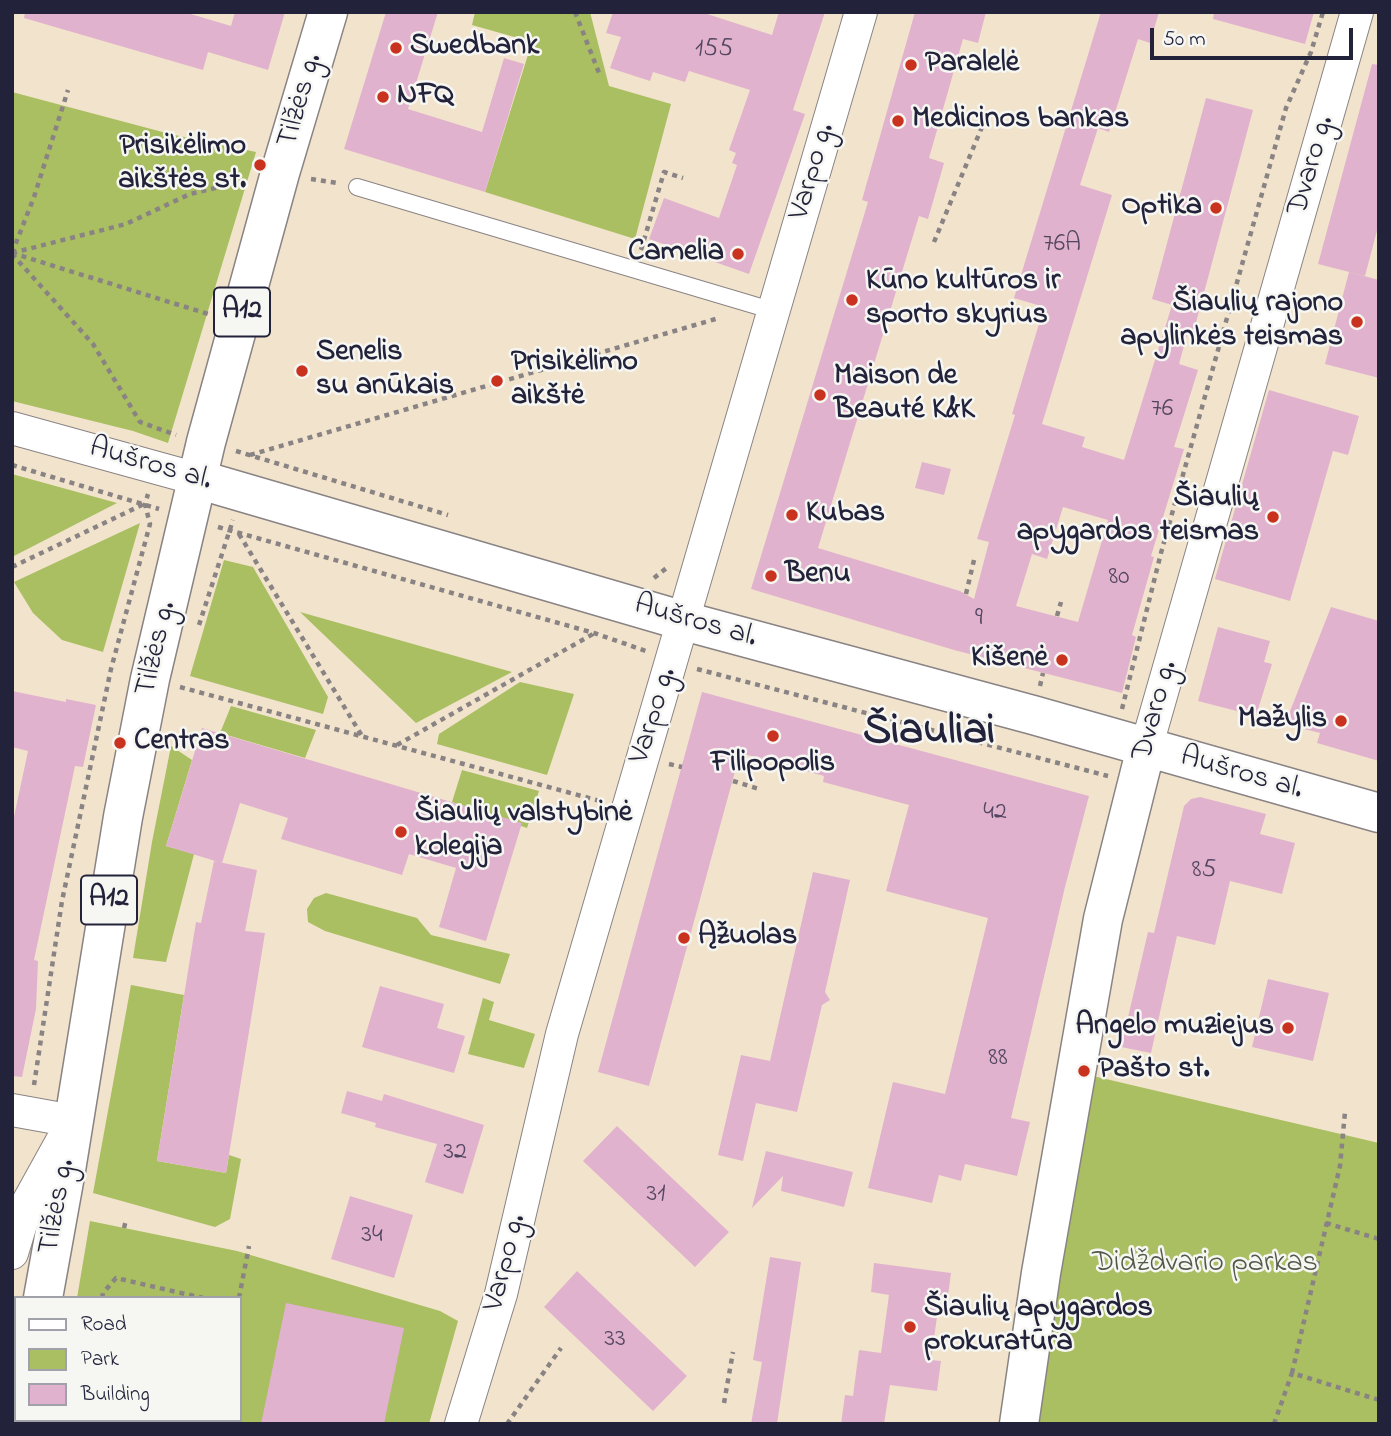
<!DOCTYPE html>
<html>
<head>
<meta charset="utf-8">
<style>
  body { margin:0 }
  #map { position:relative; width:1391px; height:1436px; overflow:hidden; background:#f2e4cc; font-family:"Indie Flower",sans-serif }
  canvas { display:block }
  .frame { position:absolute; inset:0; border:14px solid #22223b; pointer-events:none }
  .legend { position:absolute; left:14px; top:1296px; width:228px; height:126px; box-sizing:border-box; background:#f6f6f2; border:2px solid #a1a1a9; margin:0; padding:9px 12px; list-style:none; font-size:21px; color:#22223b }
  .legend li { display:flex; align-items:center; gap:14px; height:35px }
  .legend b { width:35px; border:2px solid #a1a1a9 }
  .scale { position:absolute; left:1150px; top:28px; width:203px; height:32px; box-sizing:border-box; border:4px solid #22223b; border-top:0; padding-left:9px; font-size:21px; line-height:24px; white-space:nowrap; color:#22223b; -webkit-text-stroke:5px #f6f6f2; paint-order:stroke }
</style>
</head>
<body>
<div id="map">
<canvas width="1391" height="1436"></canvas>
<div class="frame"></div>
<ul class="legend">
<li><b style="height:9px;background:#fff"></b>Road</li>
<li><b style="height:19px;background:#aabe62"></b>Park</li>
<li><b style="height:19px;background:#e1b2cd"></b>Building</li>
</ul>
<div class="scale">50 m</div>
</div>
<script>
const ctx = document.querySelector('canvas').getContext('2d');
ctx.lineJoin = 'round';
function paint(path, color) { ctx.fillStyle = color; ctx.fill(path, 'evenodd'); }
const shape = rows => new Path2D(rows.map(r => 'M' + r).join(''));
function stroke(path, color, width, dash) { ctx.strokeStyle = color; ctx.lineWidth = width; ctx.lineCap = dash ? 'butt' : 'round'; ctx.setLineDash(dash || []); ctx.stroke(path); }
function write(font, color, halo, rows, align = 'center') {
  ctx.font = font + ' "Indie Flower",sans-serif'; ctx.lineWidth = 5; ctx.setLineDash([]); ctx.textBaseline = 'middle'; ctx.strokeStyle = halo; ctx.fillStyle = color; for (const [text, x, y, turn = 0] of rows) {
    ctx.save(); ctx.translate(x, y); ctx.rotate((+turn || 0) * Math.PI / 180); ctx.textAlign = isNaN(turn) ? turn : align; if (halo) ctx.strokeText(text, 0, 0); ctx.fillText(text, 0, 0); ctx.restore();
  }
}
paint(shape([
  [475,12,590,12,609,86,671,104,635,239,485,192,532,42,472,25],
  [12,92,170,134,256,152,168,443,133,431,12,401],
  [12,474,117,503,12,557],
  [140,523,103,652,62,640,33,613,14,582],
  [224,560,253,567,328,697,323,714,190,676],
  [300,612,512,672,416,723],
  [520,682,574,694,547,775,437,744,439,734],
  [231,706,316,730,305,758,220,733],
  [171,746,192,760,166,846,194,854,166,962,133,958,152,842],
  [462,770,539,791,527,828,452,802],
  [326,893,417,918,431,935,510,954,500,984,325,931,308,922,307,909,314,898],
  [131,985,184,995,157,1161,226,1173,229,1155,241,1159,230,1219,215,1227,93,1193],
  [483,998,494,1002,489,1020,535,1034,524,1068,468,1054],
  [1076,1072,1379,1143,1379,1424,1019,1424],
  [90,1221,237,1251,440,1311,458,1321,429,1424,56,1424,56,1420,240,1420,240,1298,77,1298]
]), '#aabe62');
paint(shape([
  [25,12,184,12,231,26,235,12,285,12,268,70,208,52,203,70,24,18],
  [386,12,438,12,408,109,482,132,504,58,524,64,485,192,344,149],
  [613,12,701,12,772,35,779,12,825,12,793,110,805,114,749,274,649,239,664,198,719,218,737,165,732,163,736,153,729,150,750,90,689,71,685,82,653,72,650,81,610,68,621,37,606,33],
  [915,12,986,12,978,43,963,39,929,158,944,163,928,219,919,216,818,548,960,591,974,599,989,542,977,539,1015,415,1012,414,1044,307,1014,298,1101,12,1159,12,1150,43,1138,39,1109,132,1098,128,1080,185,1112,195,1042,424,1085,437,1082,447,1124,460,1172,305,1152,299,1206,98,1253,110,1194,330,1189,328,1179,364,1198,370,1174,447,1184,449,1151,556,1154,557,1132,635,1136,637,1122,693,954,650,751,589,868,202,862,200],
  [1063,507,1108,520,1078,622,1016,606,1032,554,1047,559],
  [1214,12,1314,12,1305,44,1213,19],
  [1372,64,1379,65,1379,223,1365,276,1318,264],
  [1349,272,1379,280,1379,378,1325,364],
  [1269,390,1359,416,1348,455,1333,451,1290,601,1215,579],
  [922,462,951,469,944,495,915,488],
  [1331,607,1379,621,1379,761,1317,743,1320,733,1285,724],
  [1218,627,1270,641,1264,662,1272,664,1256,716,1198,701],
  [12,691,66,702,66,699,96,705,83,767,75,766,34,960,38,961,36,1009,22,1077,12,1076,12,826,28,751,12,747],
  [702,692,1089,796,1065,887,1011,1118,1030,1122,1017,1176,965,1164,961,1181,939,1175,932,1203,868,1188,893,1082,945,1094,988,918,886,891,909,805,823,782,824,776,740,753,649,1086,598,1072],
  [202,728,522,823,486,941,439,927,456,868,409,854,402,875,281,839,288,818,240,803,222,863,166,846],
  [1200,797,1266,814,1260,834,1295,843,1282,894,1230,881,1215,945,1177,936,1151,1053,1121,1047,1148,932,1154,933,1184,806,1191,799],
  [214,861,257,870,245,931,265,933,226,1173,157,1161,196,922,201,923],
  [813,872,850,880,825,992,830,1000,822,1005,797,1112,756,1103,743,1161,718,1155,741,1055,770,1061],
  [1268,979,1329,993,1313,1061,1252,1047],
  [380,986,444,1004,437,1028,465,1036,454,1073,362,1047],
  [347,1091,382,1101,384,1094,484,1125,463,1194,425,1182,437,1144,375,1127,376,1123,341,1113],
  [617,1126,729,1232,695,1267,583,1161],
  [766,1151,853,1172,844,1207,781,1191,783,1176,752,1208],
  [350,1196,413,1215,394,1278,331,1259],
  [770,1257,801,1262,777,1424,751,1424,762,1362,753,1360],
  [874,1263,951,1273,947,1303,939,1302,931,1360,941,1361,937,1391,890,1385,884,1424,841,1424,845,1395,853,1396,859,1350,881,1353,889,1295,871,1292],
  [577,1271,687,1376,653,1411,544,1307],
  [286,1303,404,1328,384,1424,261,1424]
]), '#e1b2cd');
const service = shape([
  [357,187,774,311]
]);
const minor = shape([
  [12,428,197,479],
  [1146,748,1357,12],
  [12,1110,73,1121,27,1204,12,1253],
  [461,1424,501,1294,562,1034,861,12]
]);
const secondary = shape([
  [197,479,684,621,1033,715,1379,813],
  [1019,1424,1041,1273,1103,919,1146,748]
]);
const trunk = shape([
  [43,1298,66,1170,123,817,150,679,206,442,280,173,328,12],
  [21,1424,21,1420]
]);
stroke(service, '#8a8384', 18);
stroke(minor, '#8a8384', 34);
stroke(secondary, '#8a8384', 41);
stroke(trunk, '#8a8384', 41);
stroke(shape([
  [575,12,599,73],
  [311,179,337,183],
  [934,242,987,115],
  [641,250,664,172,683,178],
  [12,253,126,224,190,194,245,181],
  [12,253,208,314],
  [12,253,34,197,68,90],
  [12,254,93,344,140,422,176,435],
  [236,451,448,515],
  [250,455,719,318],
  [12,465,159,509],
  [218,527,594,633,646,651],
  [239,534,362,736],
  [12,567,144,504],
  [654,578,669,566],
  [966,594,974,560],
  [1057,616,1061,602],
  [199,625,233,520],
  [697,669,1108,776],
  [1040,686,1043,673],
  [180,687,600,801],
  [1122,709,1161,553,1286,108,1311,52,1323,12],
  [397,745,593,634],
  [669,764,682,767],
  [733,781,759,789],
  [34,1085,62,901,111,669,150,524,145,504,148,494],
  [1326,1223,1379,1239],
  [124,1228,126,1220],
  [102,1298,103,1293,116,1278,203,1298],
  [239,1298,249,1246],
  [1292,1373,1340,1166,1345,1112],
  [724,1403,733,1352],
  [70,1424,70,1420],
  [507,1424,561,1348],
  [1274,1424,1292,1373,1379,1400]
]), '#8a8384', 4.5, [5, 5]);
stroke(service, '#fff', 16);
stroke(minor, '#fff', 32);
stroke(secondary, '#fff', 38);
stroke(trunk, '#fff', 38);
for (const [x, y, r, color] of [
  [396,48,7,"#c8321e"],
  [911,65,7,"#c8321e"],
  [383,97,7,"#c8321e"],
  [898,121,7,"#c8321e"],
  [260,165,7,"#c8321e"],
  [1216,208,7,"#c8321e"],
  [738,254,7,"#c8321e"],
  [852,300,7,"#c8321e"],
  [1357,322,7,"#c8321e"],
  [302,371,7,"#c8321e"],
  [497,381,7,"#c8321e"],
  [820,395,7,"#c8321e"],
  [792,515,7,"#c8321e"],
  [1273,517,7,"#c8321e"],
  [771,576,7,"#c8321e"],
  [1062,660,7,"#c8321e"],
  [1341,721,7,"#c8321e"],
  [773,736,7,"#c8321e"],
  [120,743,7,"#c8321e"],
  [401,832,7,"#c8321e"],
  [684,938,7,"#c8321e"],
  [1288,1028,7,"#c8321e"],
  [1084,1071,7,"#c8321e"],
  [910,1327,7,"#c8321e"]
]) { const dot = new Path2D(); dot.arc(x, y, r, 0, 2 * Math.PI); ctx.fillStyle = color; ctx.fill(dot); stroke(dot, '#f6f6f2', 2.5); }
write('26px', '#524660', null, [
  ["155",714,51],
  ["76A",1062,246],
  ["76",1162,411],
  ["80",1119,579],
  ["9",979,620],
  ["42",995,814],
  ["85",1204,872],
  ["88",998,1060],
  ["32",455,1154],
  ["31",656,1196],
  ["34",372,1237],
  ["33",615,1341]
]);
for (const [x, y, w] of [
  [242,312,56],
  [109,900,56]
]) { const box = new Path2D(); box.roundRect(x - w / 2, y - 24.5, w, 49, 5); ctx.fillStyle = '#f6f6f2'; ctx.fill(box); stroke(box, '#22223b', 2); }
write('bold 28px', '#22223b', null, [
  ["A12",242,312],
  ["A12",109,900]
]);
write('bold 30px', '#22223b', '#f6f6f2', [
  ["Swedbank",410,48],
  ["Paralelė",925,65],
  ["NFQ",397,97],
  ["Medicinos bankas",912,121],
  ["Prisikėlimo",246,148,"right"],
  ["aikštės st.",246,182,"right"],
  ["Optika",1202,208,"right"],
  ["Camelia",724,254,"right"],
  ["Kūno kultūros ir",866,283],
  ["sporto skyrius",866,317],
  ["Šiaulių rajono",1343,305,"right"],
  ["apylinkės teismas",1343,339,"right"],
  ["Senelis",316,354],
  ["su anūkais",316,388],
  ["Prisikėlimo",511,364],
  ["aikštė",511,398],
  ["Maison de",834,378],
  ["Beauté K&K",834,412],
  ["Šiaulių",1259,500,"right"],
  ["apygardos teismas",1259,534,"right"],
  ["Kubas",806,515],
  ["Benu",785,576],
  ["Kišenė",1048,660,"right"],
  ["Mažylis",1327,721,"right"],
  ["Centras",134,743],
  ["Filipopolis",773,765,"center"],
  ["Šiaulių valstybinė",415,815],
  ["kolegija",415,849],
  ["Ąžuolas",698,938],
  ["Angelo muziejus",1274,1028,"right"],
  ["Pašto st.",1098,1071],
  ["Šiaulių apygardos",924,1310],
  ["prokuratūra",924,1344]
], 'left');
write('30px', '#22223b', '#f6f6f2', [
  ["Tilžės g.",302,101,-74],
  ["Dvaro g.",1313,166,-74],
  ["Varpo g.",814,172,-74],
  ["Aušros al.",150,466,16],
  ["Aušros al.",695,623,16],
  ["Tilžės g.",158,649,-77],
  ["Dvaro g.",1157,711,-75],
  ["Varpo g.",655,716,-73],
  ["Aušros al.",1241,775,16],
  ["Tilžės g.",59,1207,-80],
  ["Varpo g.",507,1263,-76]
]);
write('30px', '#525949', '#f6f6f2', [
  ["Didždvario parkas",1205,1265]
]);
write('bold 44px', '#22223b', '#f6f6f2', [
  ["Šiauliai",929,735]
]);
</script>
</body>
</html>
